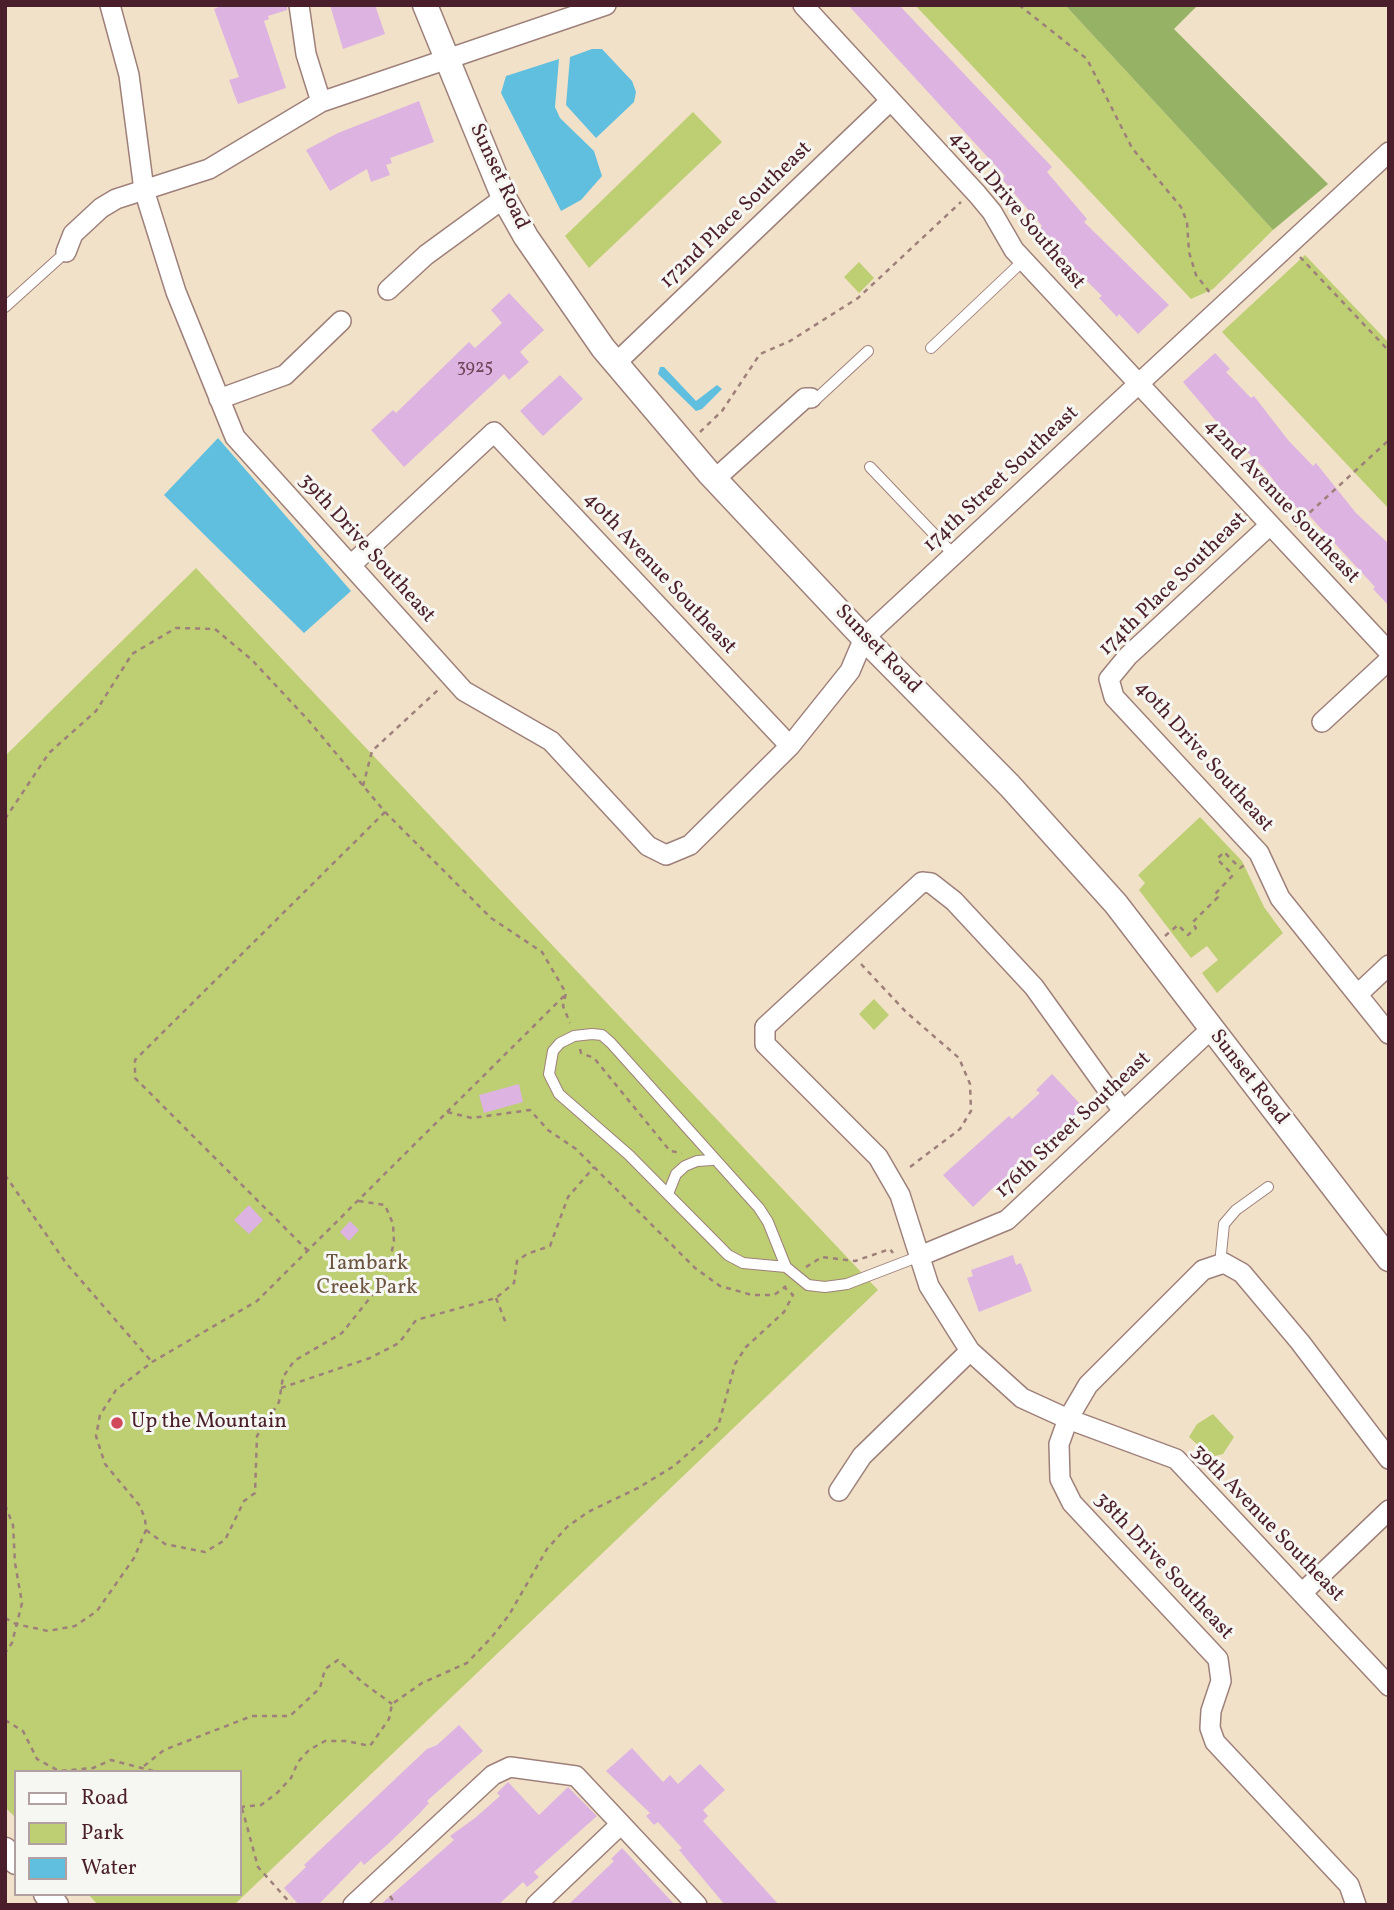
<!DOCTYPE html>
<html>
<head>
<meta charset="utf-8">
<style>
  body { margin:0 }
  #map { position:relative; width:1394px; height:1910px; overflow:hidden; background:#f2e1c9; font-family:Vollkorn,serif }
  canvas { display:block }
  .frame { position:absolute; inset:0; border:7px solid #4a1f2b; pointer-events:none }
  .legend { position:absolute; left:14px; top:1770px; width:228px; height:126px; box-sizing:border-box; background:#f6f6f2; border:2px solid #b1a0a2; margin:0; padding:9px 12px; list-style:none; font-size:21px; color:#4a1f2b }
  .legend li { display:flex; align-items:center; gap:14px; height:35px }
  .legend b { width:35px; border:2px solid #b1a0a2 }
</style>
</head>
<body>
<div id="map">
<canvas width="1394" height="1910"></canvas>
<div class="frame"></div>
<ul class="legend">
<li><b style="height:9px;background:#fff"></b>Road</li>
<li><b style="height:19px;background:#bdcf72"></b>Park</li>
<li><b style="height:19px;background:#60bfde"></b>Water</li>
</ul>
</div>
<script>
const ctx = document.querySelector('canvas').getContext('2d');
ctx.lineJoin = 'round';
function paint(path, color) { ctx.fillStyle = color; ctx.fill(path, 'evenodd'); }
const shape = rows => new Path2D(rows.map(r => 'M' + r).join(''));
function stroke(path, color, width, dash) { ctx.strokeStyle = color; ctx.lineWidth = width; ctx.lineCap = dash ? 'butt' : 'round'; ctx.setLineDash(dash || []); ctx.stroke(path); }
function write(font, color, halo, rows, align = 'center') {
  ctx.font = font + ' Vollkorn,serif'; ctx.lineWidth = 6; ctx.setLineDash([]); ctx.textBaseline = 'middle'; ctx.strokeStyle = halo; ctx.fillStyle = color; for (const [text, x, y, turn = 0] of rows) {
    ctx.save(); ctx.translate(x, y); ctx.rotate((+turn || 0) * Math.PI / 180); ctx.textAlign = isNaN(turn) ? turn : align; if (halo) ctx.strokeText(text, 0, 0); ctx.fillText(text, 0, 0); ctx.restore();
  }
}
paint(shape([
  [915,5,1065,5,1273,230,1213,289,1191,299],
  [693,112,722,142,589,268,565,236],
  [1305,255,1389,343,1389,509,1222,332],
  [859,262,874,278,859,293,844,277],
  [196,568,878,1290,234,1905,98,1905,88,1894,240,1894,240,1772,16,1772,16,1818,5,1807,5,756],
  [1200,817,1242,861,1264,907,1283,933,1217,993,1202,973,1218,960,1207,946,1191,958,1139,890,1145,883,1138,875],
  [874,999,889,1015,874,1030,859,1014],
  [1213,1414,1234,1437,1223,1454,1211,1457,1189,1437,1197,1424]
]), '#bdcf72');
paint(shape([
  [1065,5,1198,5,1174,29,1328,184,1273,230]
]), '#96b264');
paint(shape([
  [592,49,602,49,632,81,636,92,634,102,596,138,566,105,570,57],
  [559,59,555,107,560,118,594,151,602,176,581,200,561,211,501,93,506,76],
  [660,367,664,367,696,401,717,385,722,389,702,409,696,411,658,374],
  [218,438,351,591,304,633,164,495]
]), '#60bfde');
paint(shape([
  [223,5,287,5,287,10,268,16,269,19,264,21,286,88,238,104,229,80,239,77,214,9],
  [330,5,375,5,385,34,343,49],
  [848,5,899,5,1052,167,1047,172,1087,219,1084,222,1169,305,1138,334,1119,314,1117,317,1099,298,1102,296,1037,232,1042,226,1002,179,1005,176],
  [419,101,434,142,390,158,392,163,386,165,390,175,371,182,367,169,330,191,306,150,338,133],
  [509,293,544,330,520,352,529,362,509,380,504,374,404,467,371,430,393,410,396,413,469,342,475,348,502,323,491,310],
  [1215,353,1230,369,1226,372,1251,398,1254,396,1288,440,1313,466,1316,463,1356,513,1389,544,1389,606,1373,589,1375,587,1304,510,1302,513,1284,494,1265,469,1221,427,1183,382],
  [560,375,583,399,543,436,520,411],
  [1052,1074,1083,1107,998,1189,995,1186,973,1207,943,1175,1009,1116,1012,1119,1040,1093,1036,1090],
  [519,1084,523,1102,484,1113,479,1095],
  [249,1205,263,1220,249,1234,234,1220],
  [350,1221,359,1230,349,1241,340,1232],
  [1013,1255,1016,1265,1021,1263,1032,1291,979,1312,967,1278,973,1276,971,1270],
  [459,1725,483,1751,427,1801,429,1803,418,1815,387,1845,364,1865,361,1861,318,1905,299,1905,284,1888,306,1867,304,1865,427,1749,437,1745],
  [632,1748,663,1782,670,1775,678,1784,700,1764,725,1790,703,1810,708,1816,703,1821,779,1905,725,1905,679,1850,682,1848,658,1822,654,1825,646,1816,650,1813,606,1771],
  [508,1782,539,1815,568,1787,597,1816,534,1872,539,1877,527,1887,523,1882,498,1905,380,1905,454,1840,450,1836,475,1818,500,1796,497,1793],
  [622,1848,675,1905,568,1905,614,1861,611,1859]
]), '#ddb3e1');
const service = shape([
  [5,307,66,252],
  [931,348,1024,260],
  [811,398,814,401,868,351],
  [870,467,954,555],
  [668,1194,676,1174,685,1166,697,1161,712,1160],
  [1220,1264,1224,1224,1236,1210,1268,1187],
  [786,1267,743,1263,728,1255,629,1155,559,1094,549,1074,553,1051,560,1043,574,1036,592,1034,602,1035,611,1043,759,1208,768,1222,786,1267,808,1285,825,1287,847,1284,920,1256]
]);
const minor = shape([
  [110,5,129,75,144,190,176,292,235,437,464,691,551,741,648,846,666,855,690,845,790,746,850,671,864,638,1389,152],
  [299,5,306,54,321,102],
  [803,5,977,194,992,212,1014,250,1389,652],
  [66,252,73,234,101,208,116,199,209,169,321,102,606,5],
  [388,290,426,255,504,198],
  [616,363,889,102],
  [219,399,285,375,341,321],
  [715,479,805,398,811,398],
  [1270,525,1128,656,1109,679,1114,697,1259,853,1280,898,1389,1034],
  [351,565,494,432,790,746],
  [1322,722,1389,660],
  [1358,994,1389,965],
  [1123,1111,1034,987,954,901,931,883,922,882,765,1027,765,1044,878,1157,900,1195,929,1286,970,1351,1022,1398,1068,1419,1176,1459,1389,1686],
  [920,1256,1007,1220,1210,1030],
  [839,1491,862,1456,970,1351],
  [1302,1593,1389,1510],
  [353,1905,493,1775,510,1767,576,1776,697,1905],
  [536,1905,621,1824],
  [1356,1905,1349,1885,1215,1742,1210,1728,1211,1711,1221,1681,1218,1659,1072,1503,1060,1479,1059,1444,1068,1419,1088,1385,1203,1270,1224,1263,1242,1273,1300,1342,1389,1459]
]);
const tertiary = shape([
  [425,5,504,198,526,237,603,348,709,473,864,638,1010,786,1116,904,1389,1259],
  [5,1850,16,1862],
  [46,1894,56,1905]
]);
stroke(service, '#9e807a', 12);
stroke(minor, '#9e807a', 22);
stroke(tertiary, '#9e807a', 27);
stroke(shape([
  [1019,5,1087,59,1132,148,1181,207,1187,222,1189,252,1196,275,1211,294],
  [1300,257,1389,351],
  [700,432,722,411,760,354,790,341,858,298,961,202],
  [1295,526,1389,440],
  [363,786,372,751,438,690],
  [5,819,49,753,96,711,132,654,176,628,215,629,252,660,309,721,385,812,491,918,542,952,566,993,563,1006,570,1023],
  [1165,936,1178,925,1188,935,1196,928,1192,923,1218,897,1215,894,1233,875,1217,859,1224,852,1240,868,1246,864],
  [861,964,906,1012,959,1058,970,1084,971,1111,960,1129,906,1170],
  [580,1049,581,1053,594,1058,670,1151,682,1153],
  [447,1112,564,996],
  [5,1175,66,1263,152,1362],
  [308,1251,135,1078,135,1060,385,812],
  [806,1267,822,1257,855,1261,890,1249,893,1253],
  [496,1298,507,1326],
  [281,1388,370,1358,399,1343,416,1320,496,1298,514,1283,517,1261,527,1254,550,1246,568,1197,594,1167],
  [5,1505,13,1525,15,1563,22,1603,12,1643,5,1653],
  [146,1530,165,1544,205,1552,225,1540,244,1501,255,1493,257,1436,279,1402,283,1377,294,1361,342,1333,385,1279,394,1242,393,1224,385,1205,359,1201],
  [5,1618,16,1624,48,1631,75,1626,97,1611,134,1558,146,1530,145,1519,140,1506,105,1464,96,1436,100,1415,116,1390,152,1362,257,1301,447,1112,472,1118,530,1110,548,1130,576,1149,695,1268,720,1286,752,1295,774,1295,786,1286],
  [5,1720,23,1731,37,1759,59,1771,93,1768,111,1760,157,1772],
  [144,1766,164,1750,252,1716,290,1716,320,1688,325,1669,338,1660,362,1682,392,1704],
  [240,1807,261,1805,277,1793,291,1778,298,1762,309,1750,325,1741,347,1741,370,1746,389,1719,392,1704,422,1683,467,1663,491,1638,509,1615,547,1549,567,1527,588,1512,638,1488,674,1466,718,1427,735,1364,746,1347,784,1312,793,1295,784,1287],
  [242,1808,258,1867,292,1905],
  [390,1896,396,1905]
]), '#9e807a', 2.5, [5, 5]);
stroke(service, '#fff', 10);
stroke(minor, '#fff', 19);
stroke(tertiary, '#fff', 24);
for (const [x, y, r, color] of [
  [117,1423,7,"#d1495b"]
]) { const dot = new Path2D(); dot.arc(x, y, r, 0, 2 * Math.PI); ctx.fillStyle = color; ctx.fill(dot); stroke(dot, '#f6f6f2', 2.5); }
write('18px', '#6f4458', null, [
  ["3925",475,369]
]);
write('21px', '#4a1f2b', '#f6f6f2', [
  ["Sunset Road",498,177,65],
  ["42nd Drive Southeast",1016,211,50],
  ["172nd Place Southeast",737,216,-44],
  ["174th Street Southeast",1002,480,-43],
  ["42nd Avenue Southeast",1281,502,47],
  ["39th Drive Southeast",366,549,48],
  ["40th Avenue Southeast",659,574,47],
  ["174th Place Southeast",1174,585,-44],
  ["Sunset Road",877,650,46],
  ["40th Drive Southeast",1203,757,48],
  ["Sunset Road",1248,1078,52],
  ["176th Street Southeast",1074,1126,-43],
  ["39th Avenue Southeast",1267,1524,46],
  ["38th Drive Southeast",1163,1567,47]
]);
write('21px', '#6c5440', '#f6f6f2', [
  ["Tambark",367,1265],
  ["Creek Park",367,1289]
]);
write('21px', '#4a1f2b', '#f6f6f2', [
  ["Up the Mountain",131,1423]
], 'left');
</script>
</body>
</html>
